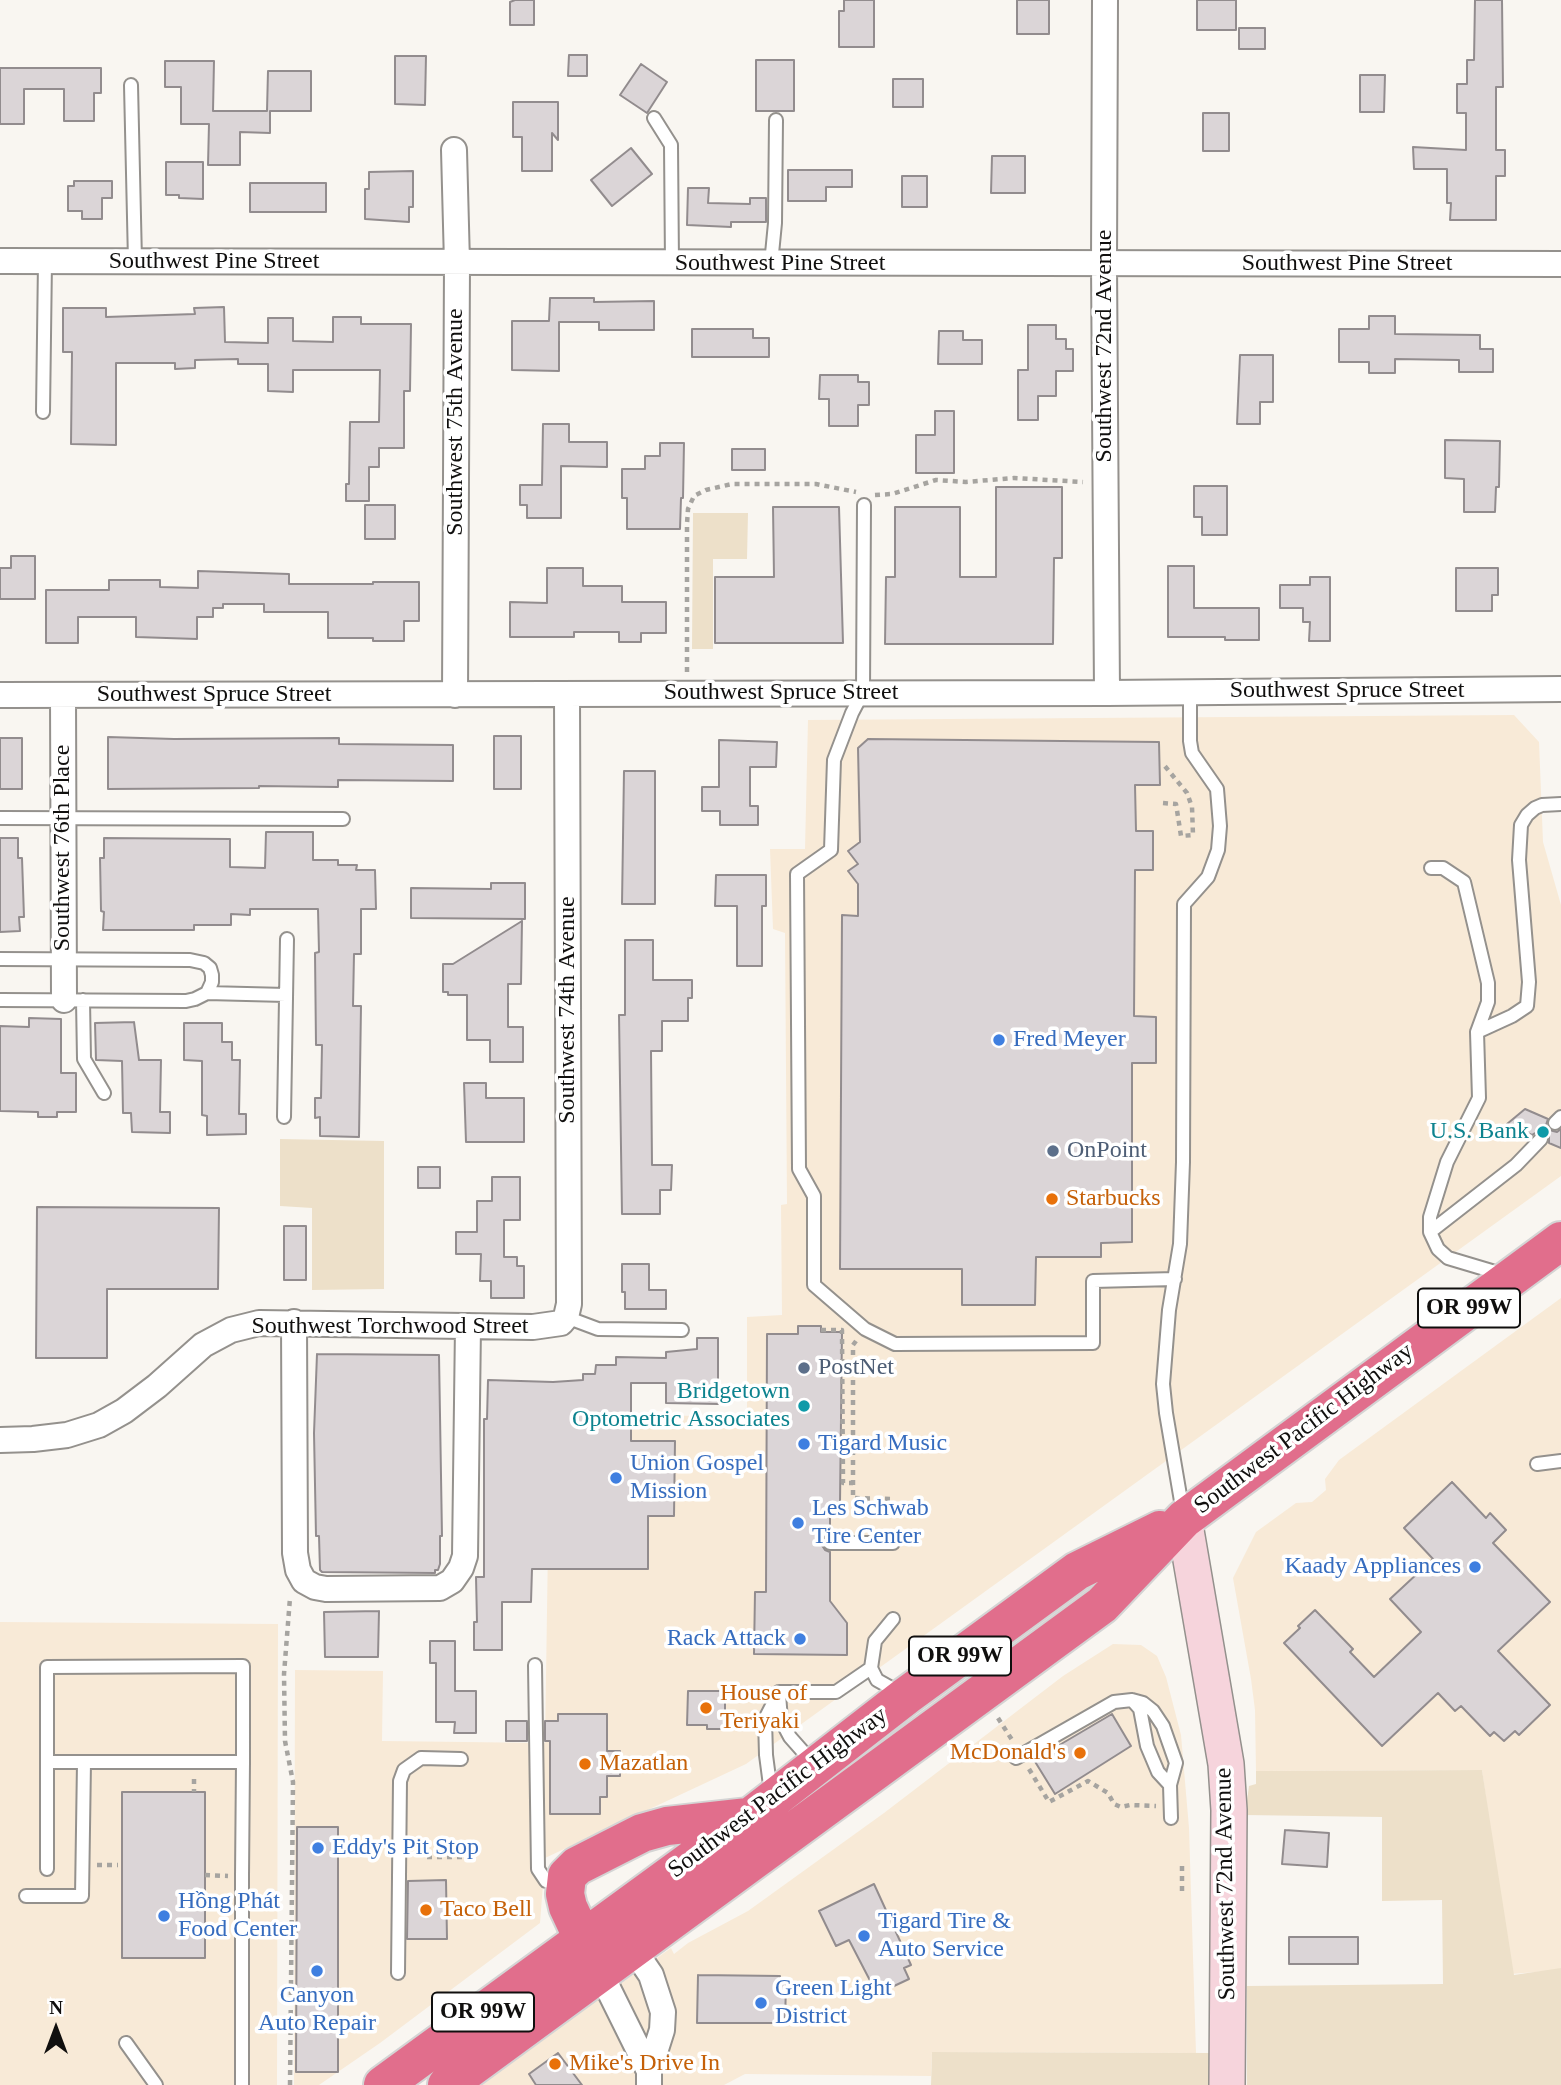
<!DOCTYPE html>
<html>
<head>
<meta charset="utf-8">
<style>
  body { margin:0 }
  #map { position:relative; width:1561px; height:2085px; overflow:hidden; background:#f9f6f1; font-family:"Times New Roman",serif }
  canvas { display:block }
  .north { position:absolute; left:21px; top:1994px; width:70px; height:70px; -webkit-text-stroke:5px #fff; paint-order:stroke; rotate:0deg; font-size:19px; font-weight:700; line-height:28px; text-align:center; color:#100f0e }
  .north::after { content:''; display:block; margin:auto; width:24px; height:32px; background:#100f0e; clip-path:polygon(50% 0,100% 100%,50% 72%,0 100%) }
</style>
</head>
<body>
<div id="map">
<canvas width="1561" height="2085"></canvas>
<div class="north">N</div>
</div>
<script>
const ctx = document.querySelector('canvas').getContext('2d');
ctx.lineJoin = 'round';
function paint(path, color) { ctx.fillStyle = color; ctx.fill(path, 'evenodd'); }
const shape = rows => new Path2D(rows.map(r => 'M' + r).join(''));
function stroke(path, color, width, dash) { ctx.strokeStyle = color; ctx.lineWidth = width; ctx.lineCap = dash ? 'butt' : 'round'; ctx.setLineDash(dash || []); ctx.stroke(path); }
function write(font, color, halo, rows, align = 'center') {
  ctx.font = font + ' "Times New Roman",serif'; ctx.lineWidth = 7; ctx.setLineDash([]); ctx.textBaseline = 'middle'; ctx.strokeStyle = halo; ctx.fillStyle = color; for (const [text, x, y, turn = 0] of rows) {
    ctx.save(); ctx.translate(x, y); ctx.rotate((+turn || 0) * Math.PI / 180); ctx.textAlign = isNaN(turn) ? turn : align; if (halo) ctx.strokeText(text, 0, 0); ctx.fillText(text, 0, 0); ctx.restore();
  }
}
paint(shape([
  [1514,715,1539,742,1543,842,1561,905,1561,1176,746,1764,545,1858,540,1923,380,2043,319,2085,294,2085,295,1670,383,1671,382,1741,545,1743,550,1413,747,1417,747,1317,782,1315,781,1205,787,1204,785,933,773,929,770,849,805,849,808,720],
  [1561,1298,1561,1970,1511,1974,1482,1770,1256,1771,1255,1710,1251,1679,1233,1578,1256,1532,1296,1503,1312,1502,1326,1490,1325,1479,1339,1460],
  [0,1622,278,1624,277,2085,0,2085],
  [1113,1644,1141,1645,1157,1656,1166,1677,1181,1735,1189,1828,1196,2053,932,2052,931,2076,745,2074,724,2085,477,2085,671,1948,674,1954,688,1943,748,1911,884,1813,1063,1676]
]), '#f8ead7');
paint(shape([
  [693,513,748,513,747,559,713,559,713,649,692,649],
  [280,1139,384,1141,384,1289,312,1290,312,1208,280,1206],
  [1482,1770,1514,1975,1561,1968,1561,2085,1247,2085,1247,1986,1443,1984,1442,1900,1382,1901,1382,1817,1245,1815,1249,1786,1256,1784,1256,1771],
  [932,2052,1211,2053,1211,2085,931,2085]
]), '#ede0c9');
const building = shape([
  [515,0,534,0,534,25,510,25,510,2,515,0],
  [844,0,874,0,874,47,839,47,839,11,844,11,844,0],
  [1017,0,1049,0,1049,34,1017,34,1017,0],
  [1197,0,1236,0,1236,30,1197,30,1197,0],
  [1475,0,1502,0,1503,87,1496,87,1496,150,1505,150,1505,176,1496,176,1496,220,1450,220,1451,203,1447,203,1447,169,1414,169,1413,147,1466,150,1466,113,1457,113,1457,84,1467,84,1467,60,1474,60,1475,0],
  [1239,28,1265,28,1265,49,1239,49,1239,28],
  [569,55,587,55,587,76,568,76,569,55],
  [395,56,426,56,425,105,395,104,395,56],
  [756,60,794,60,794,111,756,111,756,60],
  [165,61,214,61,213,111,267,111,268,71,311,71,311,111,270,111,270,133,240,132,240,165,208,165,209,124,181,124,181,87,165,87,165,61],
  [641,64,667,82,647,113,620,95,641,64],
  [0,68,101,68,101,93,94,93,94,121,64,121,64,89,24,89,24,124,0,124,0,68],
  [1360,75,1385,75,1384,112,1360,112,1360,75],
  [893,79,923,79,923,107,893,107,893,79],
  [513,102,558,102,558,140,552,133,552,171,522,171,522,137,513,137,513,102],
  [1203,113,1229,113,1229,151,1203,151,1203,113],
  [631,148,652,174,612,206,591,180,631,148],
  [992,156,1025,156,1025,193,991,193,992,156],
  [166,162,203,162,203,199,179,198,179,195,166,195,166,162],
  [788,170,852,170,852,187,826,187,826,201,788,201,788,170],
  [413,171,413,207,409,207,409,222,365,219,365,189,369,189,369,172,413,171],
  [902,176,927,176,927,207,902,207,902,176],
  [74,181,112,181,112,198,102,198,102,219,82,219,82,211,68,211,68,186,74,186,74,181],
  [250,183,326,183,326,212,250,212,250,183],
  [688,188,709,188,708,203,750,204,750,198,766,198,766,222,731,222,731,227,687,225,688,188],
  [550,298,594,298,594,302,654,301,654,330,599,330,599,322,559,322,559,371,512,370,512,321,549,321,550,298],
  [224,307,225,342,268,343,268,318,293,318,293,341,333,342,333,317,361,317,361,324,411,324,410,391,404,391,404,448,379,448,379,467,369,467,369,501,346,501,346,484,349,484,350,422,379,422,380,370,293,370,293,392,268,391,268,364,238,364,238,359,195,360,195,368,175,369,175,363,116,363,116,445,71,444,72,352,63,352,63,308,106,308,106,317,195,314,194,308,224,307],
  [1369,316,1395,316,1395,334,1480,335,1480,349,1493,349,1493,372,1459,372,1459,360,1395,359,1395,373,1369,373,1369,362,1339,362,1339,329,1369,329,1369,316],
  [1028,325,1056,325,1056,339,1066,339,1066,349,1073,349,1073,371,1056,371,1056,396,1038,396,1038,420,1018,420,1018,370,1028,370,1028,325],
  [692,329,753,329,753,338,769,338,769,357,692,357,692,329],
  [939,331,963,331,963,340,982,340,982,364,938,364,939,331],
  [1240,355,1273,355,1273,402,1260,402,1260,424,1237,424,1240,355],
  [820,375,858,375,858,382,869,382,869,405,858,405,858,426,829,426,829,399,819,399,820,375],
  [935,411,954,411,954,473,916,473,916,435,935,435,935,411],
  [543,424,569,424,569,442,607,442,607,467,561,466,561,518,527,518,527,505,520,505,520,485,542,485,543,424],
  [1445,440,1500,441,1499,487,1496,487,1495,512,1464,512,1464,479,1445,478,1445,440],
  [660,443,684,443,683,498,681,498,680,529,627,529,627,498,622,498,622,469,645,469,645,456,660,456,660,443],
  [732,449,765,449,765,470,732,470,732,449],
  [1194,486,1227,486,1227,535,1202,535,1202,517,1194,517,1194,486],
  [996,487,1062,487,1062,558,1054,558,1053,644,885,644,886,577,895,577,895,507,960,507,960,577,996,577,996,487],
  [365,505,395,505,395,539,365,539,365,505],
  [773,507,839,507,843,643,715,643,715,577,774,577,773,507],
  [11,556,35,556,35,599,0,599,0,568,11,568,11,556],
  [1168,566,1194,566,1194,608,1259,608,1259,640,1225,640,1225,637,1168,637,1168,566],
  [547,568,583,568,583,586,622,586,622,602,666,602,666,633,641,633,641,642,619,642,619,632,574,632,574,637,510,637,510,602,547,603,547,568],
  [1456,568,1498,568,1498,595,1492,595,1492,611,1456,611,1456,568],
  [198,571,289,574,289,584,373,584,373,582,419,582,419,621,404,621,404,641,373,641,373,638,328,638,328,612,264,612,264,604,223,604,223,608,213,608,213,617,197,617,197,639,136,637,136,617,78,617,78,643,46,643,46,590,109,590,109,580,160,580,160,587,198,588,198,571],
  [1310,577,1330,577,1330,641,1309,641,1310,622,1303,622,1303,608,1280,608,1280,585,1310,585,1310,577],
  [494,736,521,736,521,789,494,789,494,736],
  [108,737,174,739,339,738,339,744,453,745,453,781,338,780,338,787,259,786,259,788,108,789,108,737],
  [0,738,22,738,22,789,0,789,0,738],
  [868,739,1159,742,1160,785,1135,785,1136,831,1153,831,1153,870,1135,870,1134,1016,1156,1017,1156,1063,1132,1063,1132,1242,1101,1243,1101,1257,1036,1257,1035,1305,962,1305,962,1269,840,1269,842,915,858,916,858,884,848,871,858,864,848,851,860,842,858,748,868,739],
  [719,740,777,742,776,767,750,767,750,806,758,806,758,825,720,825,720,811,702,811,702,787,719,787,719,740],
  [624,771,655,771,655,904,622,904,624,771],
  [266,832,313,832,313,860,338,860,338,865,357,865,356,870,375,870,376,909,361,909,361,954,354,954,353,1006,361,1006,359,1137,320,1136,320,1117,315,1118,315,1098,321,1098,322,1045,316,1045,315,953,319,952,318,909,250,909,250,915,231,914,231,925,194,925,194,930,103,930,104,912,101,911,100,858,104,858,104,838,230,839,230,867,265,868,266,832],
  [0,838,18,838,18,858,22,858,24,917,19,917,20,931,0,932,0,838],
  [716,875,766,875,766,906,762,906,762,966,737,966,737,906,715,906,716,875],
  [491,883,525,883,525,919,411,918,411,888,491,889,491,883],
  [522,921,521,984,508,984,508,1027,523,1027,523,1062,490,1062,490,1040,467,1040,467,995,448,995,448,992,443,992,443,964,453,964,522,921],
  [625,940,653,940,653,980,692,980,692,998,688,998,688,1021,662,1021,662,1051,651,1051,652,1165,672,1165,671,1190,660,1190,660,1214,622,1214,619,1015,625,1015,625,940],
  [29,1018,61,1019,61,1073,76,1073,76,1112,57,1112,57,1117,38,1117,38,1112,0,1111,0,1026,29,1027,29,1018],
  [134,1022,139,1060,161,1060,160,1112,170,1112,170,1133,132,1132,131,1113,123,1113,122,1061,96,1060,95,1023,134,1022],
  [184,1023,222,1023,222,1042,232,1042,232,1060,240,1060,239,1114,246,1114,246,1134,207,1135,207,1116,202,1115,202,1061,184,1060,184,1023],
  [464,1083,486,1083,486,1098,524,1098,524,1142,466,1142,464,1083],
  [1525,1109,1548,1119,1546,1125,1549,1130,1557,1132,1561,1129,1561,1148,1549,1143,1549,1136,1544,1131,1538,1131,1532,1135,1507,1124,1525,1109],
  [418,1167,440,1167,440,1188,418,1188,418,1167],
  [492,1177,520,1177,520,1220,504,1220,504,1257,517,1257,517,1266,524,1266,524,1298,491,1298,491,1281,480,1281,481,1254,456,1254,456,1232,477,1232,477,1201,492,1201,492,1177],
  [37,1207,219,1208,218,1289,107,1289,107,1358,36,1358,37,1207],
  [284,1226,306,1226,306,1280,284,1280,284,1226],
  [622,1264,649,1264,649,1290,666,1290,666,1309,625,1309,625,1292,622,1292,622,1264],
  [798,1326,821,1326,821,1332,842,1332,840,1503,830,1503,830,1534,823,1538,821,1544,825,1550,830,1552,830,1601,847,1623,847,1655,754,1654,755,1592,766,1592,767,1334,798,1334,798,1326],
  [697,1338,718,1338,718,1404,666,1403,666,1383,631,1383,631,1441,675,1441,674,1516,648,1516,648,1569,532,1569,531,1602,502,1602,502,1650,474,1650,474,1622,477,1622,476,1577,484,1577,484,1419,487,1419,488,1380,553,1382,583,1380,583,1374,595,1374,596,1365,616,1365,616,1357,666,1358,666,1352,697,1349,697,1338],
  [317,1354,439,1355,442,1536,440,1536,440,1564,438,1570,435,1570,435,1573,322,1572,320,1570,319,1536,316,1536,314,1433,317,1354],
  [1452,1482,1486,1518,1490,1513,1506,1530,1493,1543,1550,1602,1498,1651,1550,1705,1519,1735,1515,1731,1504,1741,1494,1732,1490,1736,1461,1706,1455,1711,1438,1693,1382,1746,1284,1643,1300,1628,1298,1626,1315,1610,1353,1649,1350,1652,1374,1677,1421,1632,1390,1599,1433,1559,1404,1528,1452,1482],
  [379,1611,378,1657,325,1657,324,1612,379,1611],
  [430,1641,455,1641,455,1691,476,1691,476,1733,454,1733,455,1722,436,1722,436,1663,430,1663,430,1641],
  [688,1691,725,1691,725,1729,707,1729,707,1725,687,1725,688,1691],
  [558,1714,607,1714,607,1751,620,1751,620,1776,607,1776,607,1797,600,1797,600,1814,550,1814,550,1741,545,1741,545,1721,558,1721,558,1714],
  [1112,1714,1131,1746,1055,1794,1034,1760,1112,1714],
  [506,1721,527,1721,527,1741,506,1741,506,1721],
  [122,1792,205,1792,205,1958,122,1958,122,1792],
  [297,1827,338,1827,338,2072,296,2072,297,1827],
  [1285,1830,1329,1833,1327,1867,1282,1864,1285,1830],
  [446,1880,447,1939,407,1939,408,1881,446,1880],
  [874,1884,911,1965,904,1968,909,1979,877,1994,849,1940,836,1946,819,1911,874,1884],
  [1289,1937,1358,1937,1358,1964,1289,1964,1289,1937],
  [698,1975,780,1976,780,1983,786,1983,785,2023,697,2023,698,1975],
  [558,2053,582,2085,536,2085,529,2074,558,2053]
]);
paint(building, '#dbd5d7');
stroke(building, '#928c8e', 2);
const lane = shape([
  [131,85,135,261],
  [654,118,671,145,672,264],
  [771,264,775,223,776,120],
  [43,412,45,261],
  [864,505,863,692,852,713,834,760,831,850,797,874,799,1169,814,1196,814,1285,865,1329,895,1344,1093,1343,1093,1281,1175,1279],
  [0,818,343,819],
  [1431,868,1443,868,1464,882,1488,983,1488,1002,1477,1032],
  [0,959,190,960,204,963,210,968,212,975,212,982,207,993,195,999,186,1001,0,1000],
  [207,993,286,995],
  [83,1000,84,1059,104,1093],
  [284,1117,287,939],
  [1555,1123,1561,1117],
  [1430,1232,1516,1165,1541,1139],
  [1505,1275,1448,1258,1438,1249,1430,1232,1430,1217,1447,1162,1479,1098,1477,1032,1512,1016,1527,1006,1529,982,1519,860,1521,825,1527,815,1535,808,1542,805,1561,804],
  [566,1317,598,1329,682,1330],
  [1537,1464,1561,1461],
  [1183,1513,1166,1413,1163,1384,1169,1310,1180,1244,1183,1162,1184,904,1208,877,1218,850,1220,826,1217,789,1192,753,1190,741,1190,692],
  [830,1543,893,1543],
  [893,1619,875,1641,871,1668,877,1680,902,1694],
  [535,1665,538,1869,546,1881,561,1884],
  [779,1692,836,1692,871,1668],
  [779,1694,781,1720,790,1737,813,1763],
  [1132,1700,1140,1709,1147,1746,1158,1772,1170,1785],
  [1016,1758,1114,1702,1132,1700,1143,1703,1153,1711,1163,1726,1176,1763,1170,1785,1171,1818],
  [771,1793,766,1755,765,1719,779,1692],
  [47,1869,47,1762],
  [26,1896,82,1896,84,1762],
  [398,1973,400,1781,404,1770,421,1758,461,1759],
  [126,2043,156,2085],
  [242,2085,242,1876,243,1762,243,1666,47,1667,47,1762,243,1762]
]);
const street = shape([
  [1105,0,1104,264,1107,693],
  [454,150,457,263,455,695],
  [0,261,1561,264],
  [0,695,1107,693,1561,689],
  [63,695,64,1000],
  [294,1322,295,1553,298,1570,304,1581,315,1587,326,1589,440,1588,452,1581,461,1568,465,1556,468,1326],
  [0,1440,33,1439,67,1435,99,1425,124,1411,157,1386,203,1345,231,1330,259,1323,533,1327,561,1323,566,1317,569,1304,567,695],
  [625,1937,651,1975,663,2012,662,2030,649,2071,649,2085],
  [595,1962,649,2071]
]);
const secondary = shape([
  [1184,1519,1226,1764,1229,1810,1227,2085]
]);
const highway = shape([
  [583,1939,568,1907,565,1894,567,1876,577,1866,642,1833,667,1826,748,1817],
  [383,2085,750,1817,906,1696,1077,1571,1160,1530],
  [447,2085,1102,1605,1184,1519,1561,1241]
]);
stroke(lane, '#94918d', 16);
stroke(street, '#94918d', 28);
stroke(secondary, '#94918d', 38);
stroke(highway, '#d4d4d4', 42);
stroke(shape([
  [875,495,892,494,936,480,966,482,1014,478,1083,482],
  [687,672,687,524,688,509,694,496,706,490,732,484,816,484,856,492],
  [1163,803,1176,804,1181,836,1193,835,1192,807,1187,793,1164,765],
  [821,1330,842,1330,843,1483,853,1483],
  [856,1341,853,1345,853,1498,894,1499],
  [998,1718,1014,1743],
  [1029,1769,1049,1802,1088,1781,1108,1793,1114,1804,1121,1807,1130,1805,1156,1806],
  [194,1779,194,1792],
  [427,1857,462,1857],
  [97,1865,118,1865],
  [1182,1866,1182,1896],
  [205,1875,228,1876],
  [290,2085,293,1782,285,1741,284,1674,290,1598]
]), '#a6a4a0', 4.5, [5, 5]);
stroke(lane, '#fff', 12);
stroke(street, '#fff', 24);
stroke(secondary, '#f6d4dc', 35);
stroke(highway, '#e16e8c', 38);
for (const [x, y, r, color] of [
  [999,1040,7,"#3f7fe0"],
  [1543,1132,7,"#0f9aa8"],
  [1053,1151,7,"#5c6f8a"],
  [1052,1199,7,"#e8710a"],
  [804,1368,7,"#5c6f8a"],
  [804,1406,7,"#0f9aa8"],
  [804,1444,7,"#3f7fe0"],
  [616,1478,7,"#3f7fe0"],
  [798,1523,7,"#3f7fe0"],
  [1475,1567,7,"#3f7fe0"],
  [800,1639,7,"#3f7fe0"],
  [706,1708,7,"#e8710a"],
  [1080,1753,7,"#e8710a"],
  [585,1764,7,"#e8710a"],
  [318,1848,7,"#3f7fe0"],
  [426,1910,7,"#e8710a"],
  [164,1916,7,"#3f7fe0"],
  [864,1936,7,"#3f7fe0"],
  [317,1971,7,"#3f7fe0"],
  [761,2003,7,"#3f7fe0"],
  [555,2064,7,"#e8710a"]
]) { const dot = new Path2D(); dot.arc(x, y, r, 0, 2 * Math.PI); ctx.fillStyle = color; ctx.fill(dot); stroke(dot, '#fff', 2.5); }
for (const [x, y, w] of [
  [1469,1308,102],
  [960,1656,102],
  [483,2012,102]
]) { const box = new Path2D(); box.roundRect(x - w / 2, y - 19.5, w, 39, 5); ctx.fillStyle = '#fff'; ctx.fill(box); stroke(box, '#100f0e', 2); }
write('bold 23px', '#100f0e', null, [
  ["OR 99W",1469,1308],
  ["OR 99W",960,1656],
  ["OR 99W",483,2012]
]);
write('24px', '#100f0e', '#fff', [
  ["Southwest Pine Street",214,262],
  ["Southwest Pine Street",780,264],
  ["Southwest Pine Street",1347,264],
  ["Southwest 72nd Avenue",1105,346,-90],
  ["Southwest 75th Avenue",456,422,-90],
  ["Southwest Spruce Street",1347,691],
  ["Southwest Spruce Street",781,693],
  ["Southwest Spruce Street",214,695],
  ["Southwest 76th Place",63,848,-90],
  ["Southwest 74th Avenue",568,1010,-90],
  ["Southwest Torchwood Street",390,1327],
  ["Southwest Pacific Highway",1304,1429,-37],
  ["Southwest Pacific Highway",778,1793,-37],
  ["Southwest 72nd Avenue",1226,1884,-91]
]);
write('24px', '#366cbe', '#fff', [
  ["Fred Meyer",1013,1040],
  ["Tigard Music",818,1444],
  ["Union Gospel",630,1464],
  ["Mission",630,1492],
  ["Les Schwab",812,1509],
  ["Tire Center",812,1537],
  ["Kaady Appliances",1461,1567,"right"],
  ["Rack Attack",786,1639,"right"],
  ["Eddy's Pit Stop",332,1848],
  ["Hồng Phát",178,1902],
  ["Food Center",178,1930],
  ["Tigard Tire &",878,1922],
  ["Auto Service",878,1950],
  ["Green Light",775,1989],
  ["District",775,2017],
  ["Canyon",317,1996,"center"],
  ["Auto Repair",317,2024,"center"]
], 'left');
write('24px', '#0d838f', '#fff', [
  ["U.S. Bank",1529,1132],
  ["Bridgetown",790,1392],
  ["Optometric Associates",790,1420]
], 'right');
write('24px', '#4e5e75', '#fff', [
  ["OnPoint",1067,1151],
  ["PostNet",818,1368]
], 'left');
write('24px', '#c56008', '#fff', [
  ["Starbucks",1066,1199],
  ["House of",720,1694],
  ["Teriyaki",720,1722],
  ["McDonald's",1066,1753,"right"],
  ["Mazatlan",599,1764],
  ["Taco Bell",440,1910],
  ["Mike's Drive In",569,2064]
], 'left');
</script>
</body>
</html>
